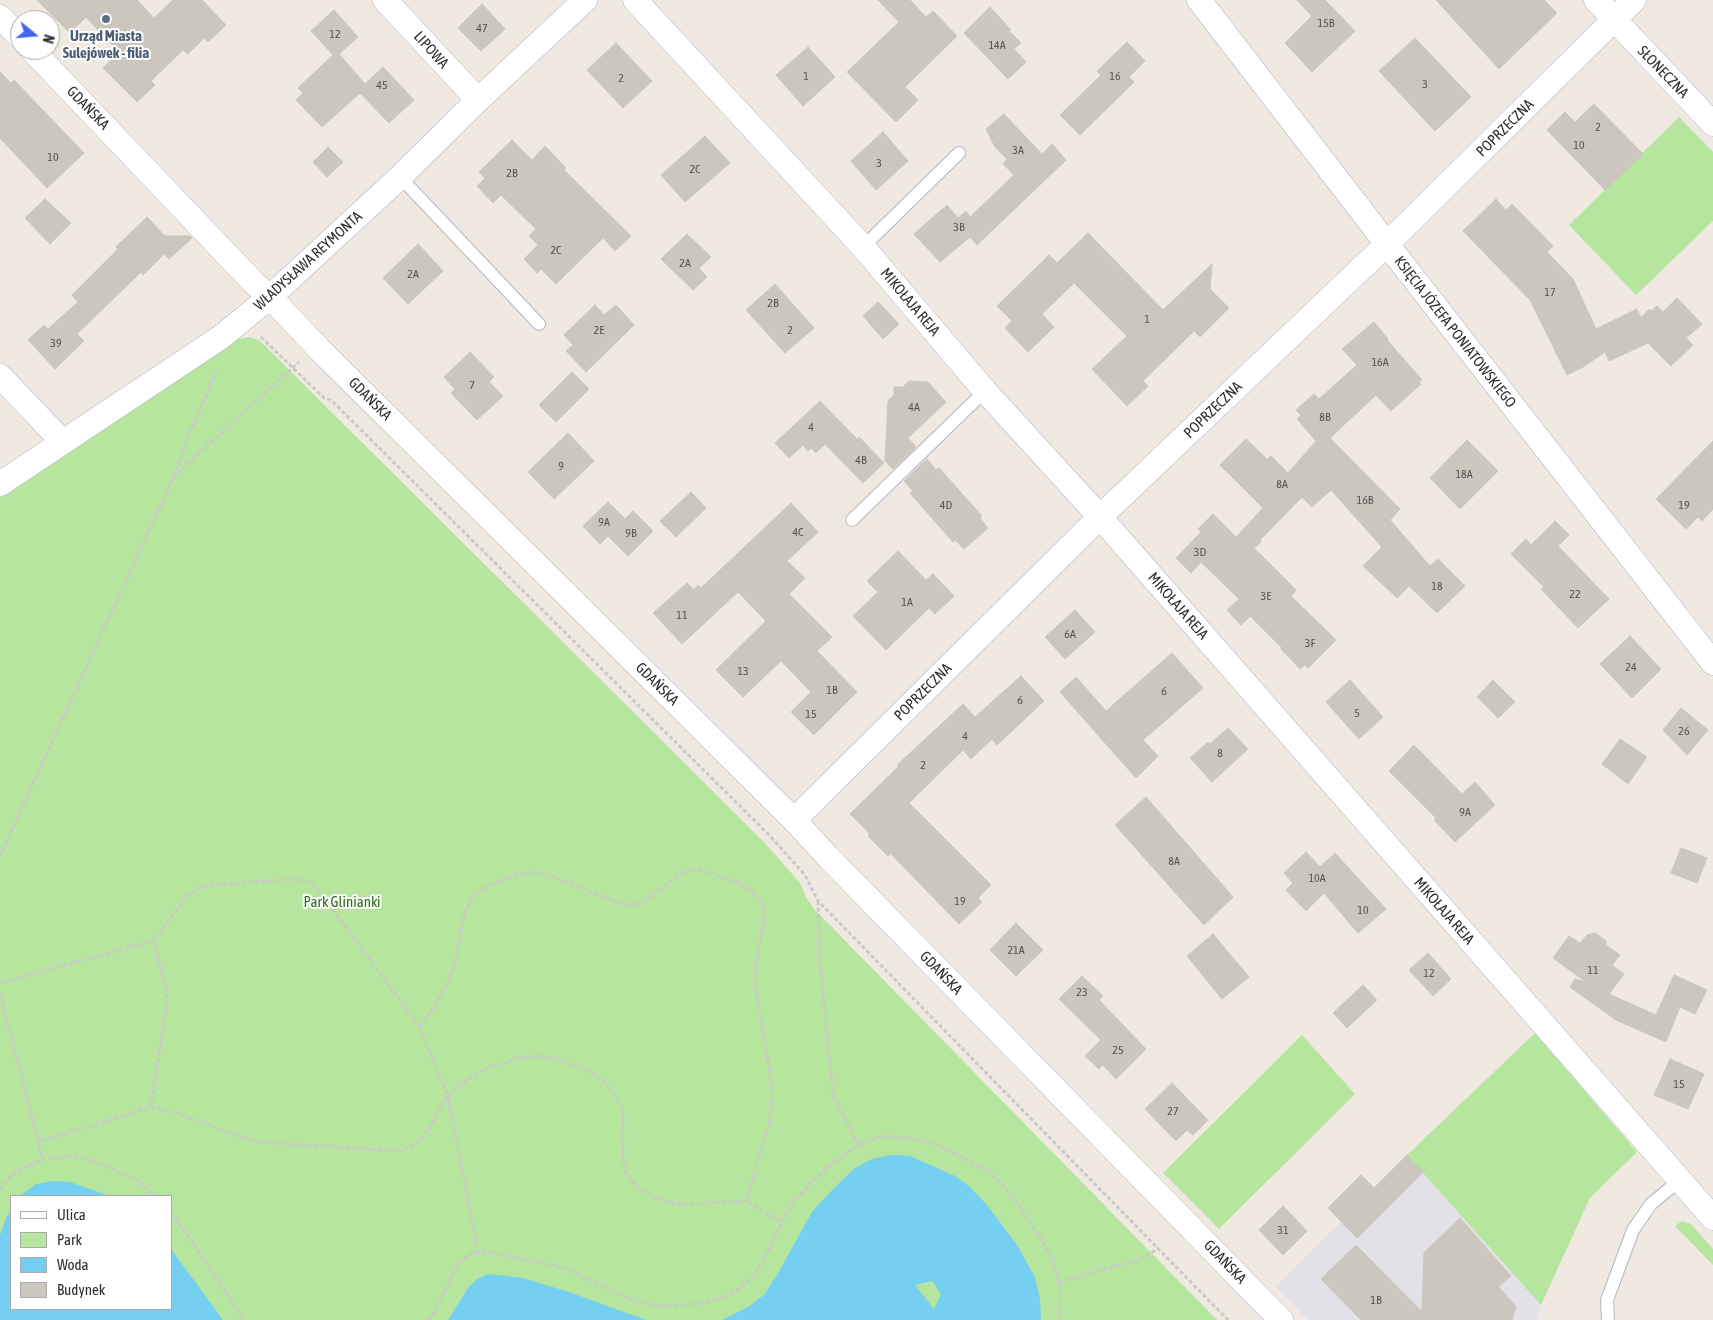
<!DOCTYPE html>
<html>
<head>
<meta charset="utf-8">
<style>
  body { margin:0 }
  #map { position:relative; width:1713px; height:1320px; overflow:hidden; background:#efe9e1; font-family:"Asap Condensed",sans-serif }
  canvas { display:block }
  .legend { position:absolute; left:10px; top:1195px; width:162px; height:115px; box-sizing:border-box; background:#fff; border:1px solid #ababab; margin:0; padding:6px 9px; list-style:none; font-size:15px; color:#2e2e2e }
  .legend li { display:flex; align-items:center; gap:10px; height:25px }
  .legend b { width:25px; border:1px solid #ababab }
  .north { position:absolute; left:10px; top:10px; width:50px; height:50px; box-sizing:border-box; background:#fff; border:1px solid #ababab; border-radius:50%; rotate:107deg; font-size:14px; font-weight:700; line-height:20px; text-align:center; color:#2e2e2e }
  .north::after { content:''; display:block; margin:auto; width:18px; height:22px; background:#4264fb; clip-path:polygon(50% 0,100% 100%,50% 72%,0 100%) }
</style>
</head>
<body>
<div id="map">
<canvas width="1713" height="1320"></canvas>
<ul class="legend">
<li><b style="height:6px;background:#fff"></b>Ulica</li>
<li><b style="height:14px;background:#b6e59e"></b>Park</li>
<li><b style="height:14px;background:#75cff0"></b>Woda</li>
<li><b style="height:14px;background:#cbc7bf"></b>Budynek</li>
</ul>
<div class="north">N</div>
</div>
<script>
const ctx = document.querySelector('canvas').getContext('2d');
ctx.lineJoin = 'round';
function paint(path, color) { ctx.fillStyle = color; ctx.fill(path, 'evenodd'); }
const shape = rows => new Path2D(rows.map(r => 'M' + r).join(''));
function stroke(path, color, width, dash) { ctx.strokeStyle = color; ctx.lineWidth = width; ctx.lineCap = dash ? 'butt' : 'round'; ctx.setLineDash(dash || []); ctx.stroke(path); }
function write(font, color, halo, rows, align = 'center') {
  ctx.font = font + ' "Asap Condensed",sans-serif'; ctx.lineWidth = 4; ctx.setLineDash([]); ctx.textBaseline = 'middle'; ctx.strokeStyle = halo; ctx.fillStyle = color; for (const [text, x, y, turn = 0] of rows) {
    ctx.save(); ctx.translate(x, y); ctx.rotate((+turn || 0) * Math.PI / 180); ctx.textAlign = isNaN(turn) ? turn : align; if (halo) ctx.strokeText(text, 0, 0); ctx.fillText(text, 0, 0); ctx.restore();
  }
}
paint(shape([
  [1407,1155,1541,1305,1537,1320,1308,1320,1276,1287]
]), '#e3e1e8');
paint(shape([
  [1679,117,1713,152,1713,221,1636,295,1569,225],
  [249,337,259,340,262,343,765,843,800,883,806,897,814,909,1217,1320,0,1320,0,498,186,373,230,341],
  [11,1196,171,1196,171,1309,11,1309],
  [1535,1033,1637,1152,1590,1198,1541,1305,1407,1155],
  [1302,1035,1355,1094,1219,1229,1163,1173],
  [1682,1221,1691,1224,1713,1249,1713,1265,1675,1226]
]), '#b6e59e');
paint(shape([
  [890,1155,910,1156,955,1176,970,1187,987,1205,1017,1245,1035,1277,1040,1299,1041,1320,722,1320,748,1307,765,1294,777,1275,812,1212,833,1189,855,1168,872,1159],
  [932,1281,941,1294,934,1309,915,1285],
  [53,1181,70,1182,110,1196,20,1196,36,1184],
  [11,1210,11,1309,171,1309,171,1249,223,1320,0,1320,0,1235,6,1218],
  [488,1274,523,1278,569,1292,646,1320,448,1320,468,1288,477,1279]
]), '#75cff0');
const building = shape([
  [37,0,137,0,154,18,173,0,202,0,226,25,208,42,204,38,188,54,183,50,151,81,155,85,137,102,103,68,119,52,86,17,70,33,37,0],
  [878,0,910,0,926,17,933,11,957,36,905,87,918,100,896,122,847,72,899,22,878,0],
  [1297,0,1325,0,1355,31,1312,72,1285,43,1312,16,1297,0],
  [1436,0,1544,0,1557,13,1499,69,1436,0],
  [482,4,505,29,481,51,458,28,482,4],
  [990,7,1011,30,1009,31,1021,43,1014,49,1026,62,1008,79,964,33,990,7],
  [334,10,358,37,339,54,365,84,383,67,414,100,389,123,360,93,322,127,296,100,303,93,298,88,333,55,311,31,334,10],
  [1415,38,1471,97,1435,131,1379,71,1415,38],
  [1127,42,1145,61,1129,77,1134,82,1080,135,1060,115,1101,75,1097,71,1127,42],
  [616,43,652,81,623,108,587,70,616,43],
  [808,47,835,77,803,106,776,75,808,47],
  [0,72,11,83,14,80,84,153,47,188,0,138,0,72],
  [1594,104,1643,154,1605,190,1547,130,1565,112,1575,122,1594,104],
  [1004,114,1042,154,1052,144,1066,160,977,245,970,237,940,262,914,234,947,205,958,218,966,211,970,217,1014,175,1003,164,1007,159,995,147,986,129,1004,114],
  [883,132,908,161,876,190,851,161,883,132],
  [705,136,730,163,685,202,661,175,705,136],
  [512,140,532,160,545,146,566,168,564,170,631,236,615,251,603,238,556,284,541,269,537,273,524,259,538,245,529,236,536,229,501,195,493,203,477,186,485,178,479,172,512,140],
  [328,147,343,162,327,177,313,162,328,147],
  [45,199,71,223,50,244,25,218,45,199],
  [1496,199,1506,210,1512,204,1553,246,1547,252,1573,279,1596,329,1637,309,1641,318,1649,309,1651,311,1657,306,1663,312,1677,298,1702,324,1686,338,1693,345,1671,366,1648,343,1609,361,1605,352,1583,367,1567,375,1530,300,1463,231,1496,199],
  [147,217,165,236,190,236,192,238,169,259,164,254,143,275,141,272,77,334,84,341,55,369,28,340,44,325,48,329,78,302,72,295,118,249,116,247,147,217],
  [1088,233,1163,310,1212,264,1210,289,1229,308,1200,337,1194,331,1143,381,1148,386,1127,406,1092,369,1127,336,1074,283,1042,314,1054,327,1028,352,1005,328,1012,321,997,306,1049,255,1057,263,1088,233],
  [687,234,711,257,699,268,707,277,693,290,661,259,687,234],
  [418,244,443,271,408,304,383,278,418,244],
  [775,284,814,328,785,353,746,310,775,284],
  [878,302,899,324,883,339,863,316,878,302],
  [595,305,604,315,616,305,634,325,586,372,566,351,573,345,564,335,595,305],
  [1374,322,1388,339,1387,340,1422,380,1419,382,1421,384,1391,411,1376,395,1330,438,1400,509,1390,520,1430,566,1438,559,1465,586,1437,613,1409,586,1397,598,1363,566,1382,547,1331,490,1312,507,1302,497,1260,540,1261,542,1254,548,1296,590,1291,596,1336,640,1308,668,1305,665,1300,669,1281,649,1282,648,1250,616,1241,625,1227,610,1239,599,1201,562,1191,573,1176,558,1201,532,1198,529,1213,514,1236,537,1263,508,1220,465,1246,439,1267,459,1271,456,1288,473,1316,441,1297,419,1301,415,1296,410,1314,394,1319,399,1357,365,1342,349,1374,322],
  [470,352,494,377,489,382,503,396,477,420,451,393,455,389,444,377,470,352],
  [572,372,589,389,556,422,539,405,572,372],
  [909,381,928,382,946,402,908,438,916,447,893,469,885,461,888,401,894,395,894,387,903,387,909,381],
  [820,401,857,439,859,437,884,463,863,483,825,444,816,453,811,448,808,451,803,445,789,458,775,443,820,401],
  [568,433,594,461,554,499,528,472,568,433],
  [1467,440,1498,471,1460,509,1430,478,1467,440],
  [1713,441,1713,509,1702,521,1698,517,1686,529,1656,499,1713,441],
  [927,459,936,470,939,468,982,516,980,518,988,528,964,549,955,540,953,542,910,493,913,491,904,481,927,459],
  [691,492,706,508,676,537,660,521,691,492],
  [608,502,625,519,633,511,653,531,628,556,608,536,600,544,583,526,608,502],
  [791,503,818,532,787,561,805,578,789,594,832,637,817,651,857,692,814,735,791,712,811,692,781,661,743,697,716,670,766,621,738,592,682,644,653,613,687,583,694,590,698,585,701,588,791,503],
  [1555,521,1569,535,1558,546,1609,599,1578,628,1541,589,1544,587,1511,554,1526,539,1531,545,1555,521],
  [898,551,926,580,933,574,954,596,935,614,929,608,886,650,853,616,878,592,867,581,898,551],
  [1075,610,1095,632,1065,659,1045,637,1075,610],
  [1630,636,1661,669,1632,698,1600,664,1630,636],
  [1172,653,1203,688,1143,740,1158,756,1136,778,1060,692,1076,677,1106,711,1172,653],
  [1021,676,1044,701,997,745,992,739,971,759,963,750,909,803,991,885,978,898,982,902,959,924,891,854,888,856,868,836,870,834,850,814,899,766,897,765,963,704,975,717,1021,676],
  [1350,680,1383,717,1359,739,1326,702,1350,680],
  [1493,680,1515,702,1498,718,1477,697,1493,680],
  [1681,708,1708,730,1687,755,1663,730,1681,708],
  [1228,728,1248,749,1212,782,1190,758,1208,742,1210,744,1228,728],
  [1620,739,1647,757,1628,784,1602,764,1620,739],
  [1414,745,1462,794,1475,782,1495,805,1455,842,1434,820,1436,818,1389,771,1414,745],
  [1146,797,1233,897,1204,925,1115,825,1146,797],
  [1681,848,1707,858,1697,883,1671,873,1681,848],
  [1306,852,1320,867,1335,853,1386,909,1358,933,1324,893,1306,911,1286,890,1293,883,1284,873,1306,852],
  [1016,923,1043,950,1016,976,990,950,1016,923],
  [1595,933,1606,941,1606,945,1620,955,1612,965,1624,974,1609,994,1656,1015,1674,975,1707,990,1695,1014,1680,1007,1666,1042,1616,1020,1570,987,1575,979,1586,982,1553,958,1569,936,1580,943,1587,935,1595,933],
  [1213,934,1249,977,1222,999,1187,956,1213,934],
  [1428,953,1451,979,1433,996,1409,970,1428,953],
  [1082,976,1103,996,1099,1000,1146,1049,1116,1079,1103,1065,1099,1069,1085,1056,1101,1040,1059,999,1082,976],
  [1363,985,1377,1000,1347,1028,1333,1013,1363,985],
  [1670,1059,1704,1074,1688,1109,1654,1095,1670,1059],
  [1172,1083,1208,1120,1193,1135,1187,1130,1176,1141,1145,1109,1172,1083],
  [1407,1155,1423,1172,1357,1238,1328,1208,1361,1175,1374,1188,1407,1155],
  [1283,1206,1307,1231,1283,1255,1259,1230,1283,1206],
  [1460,1218,1511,1276,1498,1287,1516,1306,1512,1320,1361,1320,1321,1279,1356,1245,1422,1312,1424,1253,1460,1218]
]);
paint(building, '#cbc7bf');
stroke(building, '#cbc5ba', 1);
const service = shape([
  [400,177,539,324],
  [863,247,959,153],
  [852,520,985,391],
  [1608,1320,1607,1300,1633,1230,1651,1204,1680,1180]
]);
const minor = shape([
  [385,0,478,100],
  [635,0,863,247,985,391,1100,517,1713,1218],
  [1199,0,1387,244,1713,663],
  [1596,0,1713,124],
  [0,17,20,37],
  [32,50,254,283,270,297,320,350,794,820,828,857,1281,1320],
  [0,376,62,441],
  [0,484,221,337,270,297,400,177,478,100,585,0],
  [794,820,1100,517,1387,244,1634,0]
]);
stroke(service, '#b4b7c1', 14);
stroke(minor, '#b4b7c1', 25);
stroke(shape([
  [261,337,324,398,331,400,771,837,805,875,818,901,1228,1320],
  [174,476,190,432,217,371],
  [0,856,174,476,299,362],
  [818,901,820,958,833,1096,859,1145],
  [0,983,153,941,186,898,198,888,210,885,297,879,310,882,319,891,419,1026,448,1096,478,1252],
  [0,993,43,1160],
  [419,1026,430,1013,448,983,455,962,465,912,471,900,478,892,493,883,515,875,531,872,548,875,619,903,633,905,645,901,680,874,691,870,701,870,740,883,750,890,762,905,765,915,756,965,756,988,773,1092,770,1121,746,1201],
  [151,1107,167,1004,166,987,153,941],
  [39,1142,151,1107,177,1113,256,1142,400,1151,418,1142,428,1130,448,1096,459,1085,485,1069,522,1057,540,1056,558,1059,587,1070,603,1080,616,1096,623,1111,623,1159,626,1173,635,1185,648,1194,667,1202,685,1204,746,1201,782,1222],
  [0,1189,11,1176,27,1166,43,1160,71,1156,86,1158,101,1164,135,1179,156,1196],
  [171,1214,189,1237,244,1320],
  [1059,1282,1138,1260,1147,1256,1158,1248],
  [428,1320,436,1310,455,1270,463,1259,471,1254,484,1251,556,1266,571,1271,627,1298,644,1303,660,1306,683,1305,703,1303,724,1297,742,1287,755,1274,764,1260,782,1222,796,1199,813,1181,834,1162,859,1145,875,1138,889,1136,921,1140,944,1148,987,1171,999,1181,1016,1201,1035,1229,1053,1260,1059,1282,1061,1297,1059,1320]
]), '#c9c9c9', 3, [4, 2.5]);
stroke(service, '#fff', 12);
stroke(minor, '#fff', 24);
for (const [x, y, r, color] of [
  [106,19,5,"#5c6f8a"]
]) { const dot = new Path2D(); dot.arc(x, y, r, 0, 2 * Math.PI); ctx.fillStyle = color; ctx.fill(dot); stroke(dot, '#fff', 2); }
write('12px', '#555452', null, [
  ["15B",1326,23],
  ["47",482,28],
  ["12",335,34],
  ["14A",997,45],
  ["1",806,76],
  ["16",1115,76],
  ["2",621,78],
  ["3",1425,84],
  ["45",382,85],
  ["2",1598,127],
  ["10",1579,145],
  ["3A",1018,150],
  ["10",53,157],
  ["3",879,163],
  ["2C",695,169],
  ["2B",512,173],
  ["3B",959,227],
  ["2C",556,250],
  ["2A",685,263],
  ["2A",413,274],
  ["17",1550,292],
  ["2B",773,303],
  ["1",1147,319],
  ["2E",599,330],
  ["2",790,330],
  ["39",56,343],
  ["16A",1380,362],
  ["7",472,385],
  ["4A",914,407],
  ["8B",1325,417],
  ["4",811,427],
  ["4B",861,460],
  ["9",561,466],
  ["18A",1464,474],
  ["8A",1282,484],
  ["16B",1365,500],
  ["4D",946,505],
  ["19",1684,505],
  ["9A",604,522],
  ["4C",798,532],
  ["9B",631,533],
  ["3D",1200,552],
  ["18",1437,586],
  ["22",1575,594],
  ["3E",1266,596],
  ["1A",907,602],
  ["11",682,615],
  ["6A",1070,634],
  ["3F",1310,643],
  ["24",1631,667],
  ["13",743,671],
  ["1B",832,690],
  ["6",1164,691],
  ["6",1020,700],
  ["5",1357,713],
  ["15",811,714],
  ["26",1684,731],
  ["4",965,736],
  ["8",1220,753],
  ["2",923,765],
  ["9A",1465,812],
  ["8A",1174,861],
  ["10A",1317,878],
  ["19",960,901],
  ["10",1363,910],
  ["21A",1016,950],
  ["11",1593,970],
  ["12",1429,973],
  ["23",1082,992],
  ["25",1118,1050],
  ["15",1679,1084],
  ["27",1173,1111],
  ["31",1283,1230],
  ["1B",1376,1300]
]);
write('bold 15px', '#4e5e75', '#fff', [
  ["Urząd Miasta",106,36],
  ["Sulejówek - filia",106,53]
]);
write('15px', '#2e2e2e', '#fff', [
  ["LIPOWA",431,50,48],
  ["SŁONECZNA",1663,72,46],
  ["GDAŃSKA",88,108,46],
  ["POPRZECZNA",1505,128,-45],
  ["WŁADYSŁAWA REYMONTA",308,261,-42],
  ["MIKOŁAJA REJA",910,302,50],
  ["KSIĘCIA JÓZEFA PONIATOWSKIEGO",1455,332,52],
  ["GDAŃSKA",370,399,45],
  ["POPRZECZNA",1213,410,-44],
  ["MIKOŁAJA REJA",1178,606,49],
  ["GDAŃSKA",657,684,45],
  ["POPRZECZNA",923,692,-45],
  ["MIKOŁAJA REJA",1444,911,49],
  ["GDAŃSKA",941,973,46],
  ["GDAŃSKA",1225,1262,46]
]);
write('15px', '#2c6e1b', '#fff', [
  ["Park Glinianki",342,902]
]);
</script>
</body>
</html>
